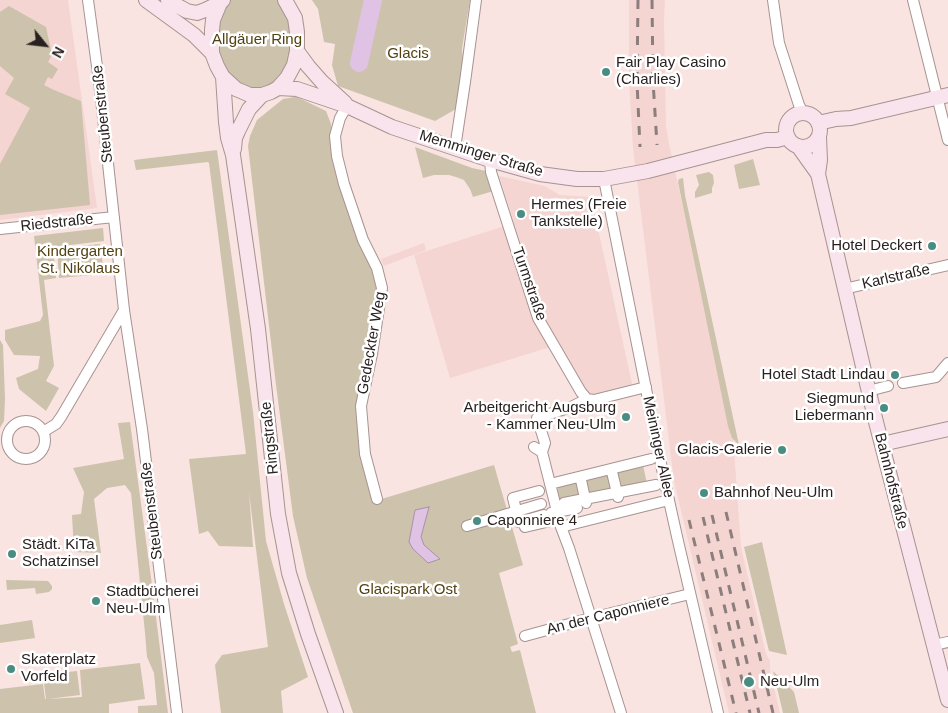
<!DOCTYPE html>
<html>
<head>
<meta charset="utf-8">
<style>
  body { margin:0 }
  #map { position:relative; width:948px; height:713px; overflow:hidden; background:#f9e4e1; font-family:Helvetica,sans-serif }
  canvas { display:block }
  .north { position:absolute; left:20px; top:20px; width:50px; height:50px; -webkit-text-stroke:4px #fff; paint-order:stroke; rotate:119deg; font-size:14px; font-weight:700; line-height:20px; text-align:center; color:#292120 }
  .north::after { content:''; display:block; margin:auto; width:18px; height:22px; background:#292120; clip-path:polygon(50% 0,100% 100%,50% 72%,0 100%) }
</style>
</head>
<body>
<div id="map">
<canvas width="948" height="713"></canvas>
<div class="north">N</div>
</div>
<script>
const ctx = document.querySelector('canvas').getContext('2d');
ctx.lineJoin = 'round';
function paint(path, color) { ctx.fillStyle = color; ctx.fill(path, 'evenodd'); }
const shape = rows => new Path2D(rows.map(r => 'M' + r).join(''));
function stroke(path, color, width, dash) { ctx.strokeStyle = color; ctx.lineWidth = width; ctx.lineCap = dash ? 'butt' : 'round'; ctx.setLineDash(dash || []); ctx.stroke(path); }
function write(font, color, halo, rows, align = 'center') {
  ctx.font = font + ' Helvetica,sans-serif'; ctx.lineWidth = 5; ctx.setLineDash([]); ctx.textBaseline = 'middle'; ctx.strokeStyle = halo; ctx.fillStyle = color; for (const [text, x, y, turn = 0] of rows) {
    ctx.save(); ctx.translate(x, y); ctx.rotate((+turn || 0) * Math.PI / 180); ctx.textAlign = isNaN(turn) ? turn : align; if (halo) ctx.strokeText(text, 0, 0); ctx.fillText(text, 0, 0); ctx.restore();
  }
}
paint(shape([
  [0,0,68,0,97,208,0,220],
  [629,0,665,0,664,20,666,125,669,144,733,436,741,547,766,654,770,661,770,670,780,713,729,713,674,481,633,148,629,78],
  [499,176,545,186,560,195,591,197,633,388,599,397,589,394,582,388,557,345,450,378,414,255,514,223],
  [424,243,426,250,384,266,381,259]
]), '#f4d5d2');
paint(shape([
  [228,0,279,0,293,24,288,72,269,89,255,91,230,79,218,55,216,34,220,13],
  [312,0,470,0,462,48,463,69,456,109,435,121,338,86,332,65,335,44,324,42,318,9],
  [9,6,46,27,52,55,48,62,58,69,52,79,48,77,44,85,54,90,81,101,90,205,0,215,0,164,30,108,5,94,14,78,0,66,0,12],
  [294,97,297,97,326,111,331,124,332,161,342,184,380,289,358,406,375,501,494,465,523,565,499,573,518,644,510,647,512,652,520,650,536,713,353,713,307,578,293,516,276,385,248,146,250,136,257,120,283,99],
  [415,147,472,168,491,172,497,190,473,197,470,189,464,180,456,177,449,175,434,175,423,178],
  [217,150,253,412,266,541,284,604,308,677,281,691,283,713,221,713,215,665,222,655,268,647,249,492,253,547,219,546,208,531,199,534,189,459,246,454,209,163,208,162,136,170,134,160],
  [753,159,760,185,739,189,734,165],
  [709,172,713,175,714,183,712,188,712,193,695,198,695,192,699,185,696,175],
  [683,178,685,195,739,445,732,438,728,426,678,182,679,179],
  [103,228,104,241,53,247,56,278,44,280,54,366,46,381,59,388,46,411,19,389,16,378,38,369,40,356,14,355,5,340,5,330,40,321,43,315,34,236],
  [100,244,104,274,59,278,57,248],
  [0,340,3,345,5,399,4,421,0,428],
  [130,422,152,585,168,713,138,713,138,706,157,705,154,673,147,657,145,633,131,493,125,485,107,488,94,499,101,553,74,552,72,515,81,514,84,492,73,468,124,459,118,423],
  [643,465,647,484,620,489,616,472],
  [609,473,612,490,588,495,584,479],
  [577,482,580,496,560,500,557,487],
  [762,542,787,655,769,651,744,547],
  [6,580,48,581,52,586,52,589,49,592,36,594,35,588,7,590],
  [32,620,35,638,0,643,0,625],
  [140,663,145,699,109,704,109,713,0,713,0,689,43,684,45,699,46,699,43,675,77,671,80,695,48,699,82,697,80,670],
  [773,671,794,692,799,713,783,713]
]), '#cdc2ab');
const water = shape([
  [429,507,421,537,424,545,440,559,428,563,413,549,409,542,415,510,429,507]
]);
paint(water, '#e0c3e4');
stroke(water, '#a992a9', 1);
stroke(shape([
  [359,63,373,0]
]), '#e0c3e4', 18);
const street = shape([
  [88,0,99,81,124,310,142,429,177,713],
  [773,0,779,43,799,105,803,113],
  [913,0,948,140],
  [347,106,340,118,335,136,337,156,344,184,363,240,377,268,382,288,372,354,361,406,365,454,377,499],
  [455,148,465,82,476,0],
  [490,160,491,172,538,318,581,392,587,399,594,400,646,387],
  [604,179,662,469,678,541,718,713],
  [0,229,114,217],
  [844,289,948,265],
  [903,383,936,377,948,363],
  [868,391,888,386],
  '7 440a19 19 0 1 1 38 0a19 19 0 1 1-38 0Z',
  [43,432,56,424,61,417,124,310],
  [534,447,542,452,561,527,569,548,621,713],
  [542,452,545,443,537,418,571,407,587,399],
  [612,472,618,497],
  [581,480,586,503],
  [550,484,651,459],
  [539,491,513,498,519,522,544,515],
  [564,503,656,485],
  [551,513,577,508,575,501],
  [523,520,525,527,559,519],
  [467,526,541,504],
  [561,527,669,500],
  [525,636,591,618,690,594],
  [934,645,948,642]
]);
const secondary = shape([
  [146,0,194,35,212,53],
  [168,0,176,5,187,11,197,13,205,10,220,3],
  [223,0,220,3,213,20,212,30,212,53,217,66,223,77,236,89,250,95,262,95,271,92,278,88,287,78,294,65,297,51,297,32,295,18,285,0],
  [297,51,308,66,322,82,345,103],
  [223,77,226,122,228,138,233,155,258,329,278,514,289,573,308,634,336,713],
  [278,88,297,89,347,106,392,127,490,160,540,174,577,179,604,179,648,171,766,140,777,140,788,137],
  '786 130a17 17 0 1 1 34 0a17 17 0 1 1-34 0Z',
  [818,123,836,119,851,118,948,95],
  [798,146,818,174,876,422,948,700],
  [234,149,235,138,238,131,249,109,262,95],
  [818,174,820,160,819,137],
  [882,444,948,429]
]);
stroke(street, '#a79391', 12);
stroke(secondary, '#a79391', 16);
stroke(street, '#fff', 10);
stroke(secondary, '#f9e3ec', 14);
stroke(shape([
  [638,0,637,82,640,147],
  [652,0,653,81,657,145],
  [726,512,773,713],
  [712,515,759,713],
  [703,517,750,713],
  [689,520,736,713]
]), '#8c7e7c', 3, [9, 9]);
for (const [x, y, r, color] of [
  [606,72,5,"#498d82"],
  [521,214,5,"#498d82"],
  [932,246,5,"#498d82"],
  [895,375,5,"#498d82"],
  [884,408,5,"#498d82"],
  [626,417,5,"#498d82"],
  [782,450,5,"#498d82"],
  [704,493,5,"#498d82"],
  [477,521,5,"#498d82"],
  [12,554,5,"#498d82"],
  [96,601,5,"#498d82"],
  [11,669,5,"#498d82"],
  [749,682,6,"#498d82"]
]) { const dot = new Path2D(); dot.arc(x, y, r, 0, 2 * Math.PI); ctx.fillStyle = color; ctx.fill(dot); stroke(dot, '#fff', 2); }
write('15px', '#534111', '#fff', [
  ["Allgäuer Ring",257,40],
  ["Glacis",408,54],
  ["Kindergarten",80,252],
  ["St. Nikolaus",80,269],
  ["Glacispark Ost",408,590]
]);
write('15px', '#292120', '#fff', [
  ["Fair Play Casino",616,63],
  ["(Charlies)",616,80],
  ["Hermes (Freie",531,205],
  ["Tankstelle)",531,222],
  ["Hotel Deckert",922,246,"right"],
  ["Hotel Stadt Lindau",885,375,"right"],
  ["Siegmund",874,399,"right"],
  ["Liebermann",874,416,"right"],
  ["Arbeitgericht Augsburg",616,408,"right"],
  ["- Kammer Neu-Ulm",616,425,"right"],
  ["Glacis-Galerie",772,450,"right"],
  ["Bahnhof Neu-Ulm",714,493],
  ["Caponniere 4",487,521],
  ["Städt. KiTa",22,545],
  ["Schatzinsel",22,562],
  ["Stadtbücherei",106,592],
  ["Neu-Ulm",106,609],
  ["Skaterplatz",21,660],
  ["Vorfeld",21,677],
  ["Neu-Ulm",760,682]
], 'left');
write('15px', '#292120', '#fff', [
  ["Steubenstraße",103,114,-96],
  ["Memminger Straße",481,154,17],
  ["Riedstraße",57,223,-6],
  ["Karlstraße",896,277,-13],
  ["Turmstraße",529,284,71],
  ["Gedeckter Weg",372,343,-80],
  ["Ringstraße",270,438,-96],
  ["Meininger Allee",658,447,78],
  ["Bahnhofstraße",891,481,76],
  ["Steubenstraße",152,511,-97],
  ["An der Caponniere",608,615,-14]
]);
</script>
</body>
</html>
